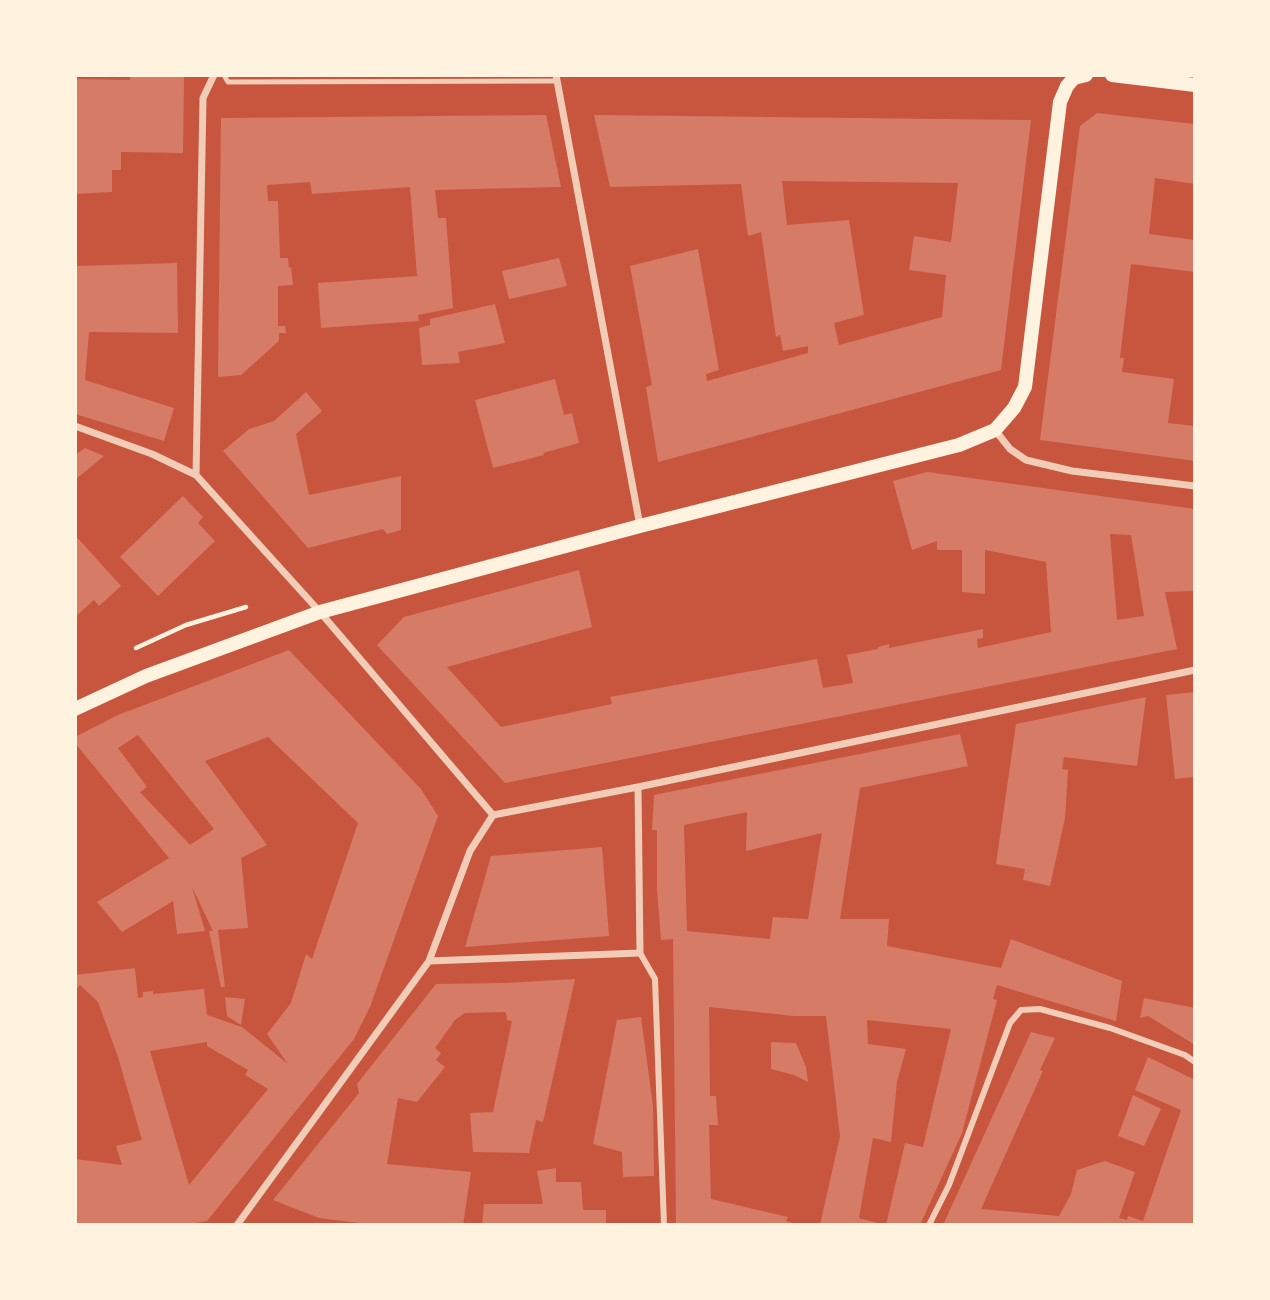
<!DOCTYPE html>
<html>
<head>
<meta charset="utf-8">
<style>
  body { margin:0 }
  #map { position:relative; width:1270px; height:1300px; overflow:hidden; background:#c8553d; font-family:Lora,serif }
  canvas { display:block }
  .frame { position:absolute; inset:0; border:77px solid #fff3e0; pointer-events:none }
</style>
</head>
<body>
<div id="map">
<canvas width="1270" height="1300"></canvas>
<div class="frame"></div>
</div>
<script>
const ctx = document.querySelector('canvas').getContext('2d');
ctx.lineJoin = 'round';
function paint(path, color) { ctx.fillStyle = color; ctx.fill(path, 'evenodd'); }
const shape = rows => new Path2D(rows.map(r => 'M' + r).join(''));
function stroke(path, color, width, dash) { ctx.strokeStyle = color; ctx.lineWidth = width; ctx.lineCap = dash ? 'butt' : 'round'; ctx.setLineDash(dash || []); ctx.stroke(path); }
paint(shape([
  [130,75,184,75,183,153,121,152,121,170,112,170,112,192,75,194,75,79,130,80],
  [1097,113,1195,124,1195,184,1155,178,1149,234,1195,240,1195,272,1131,264,1120,358,1124,358,1122,372,1174,379,1168,423,1195,426,1195,461,1040,440,1080,126],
  [546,115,561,187,435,190,438,218,446,218,453,308,418,315,419,321,321,328,318,283,417,276,410,187,312,194,310,182,267,185,268,201,278,201,280,258,288,258,289,268,291,267,293,285,278,286,278,326,285,326,286,333,279,333,279,341,241,375,218,377,221,118],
  [594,115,1031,120,1001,370,658,462,646,387,652,385,630,266,698,249,719,370,706,374,707,381,808,353,808,346,783,351,780,335,776,337,761,232,748,236,741,184,610,187],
  [782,181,958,183,951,242,914,236,909,270,946,275,942,317,839,345,834,323,864,315,849,220,787,225],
  [559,258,567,286,509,299,502,271],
  [177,263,178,333,89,332,85,380,174,408,164,441,75,414,75,266],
  [495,304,505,343,458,352,460,363,422,365,419,328,430,325,430,319],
  [555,379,564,415,572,413,579,443,543,453,544,455,493,468,475,400],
  [306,392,322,411,296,434,309,495,401,476,401,530,387,534,383,529,308,548,223,451,249,429,274,421],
  [85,448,104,456,75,480,75,455],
  [927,472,1195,509,1195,591,1165,592,1177,649,505,783,377,645,404,617,579,570,592,627,447,667,501,727,612,704,610,697,817,659,823,688,853,683,847,655,878,649,878,647,889,644,889,648,983,629,983,638,977,639,978,648,1051,632,1046,562,985,550,985,594,962,592,962,550,937,550,937,541,912,550,893,481],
  [1110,534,1131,535,1144,616,1117,620],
  [183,496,203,517,198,523,215,541,158,596,120,557],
  [75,535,121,586,99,606,94,600,75,617],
  [289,650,421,789,438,816,370,1007,354,1039,207,1221,182,1225,75,1225,75,1159,122,1165,116,1146,142,1140,118,1057,98,1002,80,985,75,990,75,975,135,968,138,998,143,997,143,992,153,991,153,994,204,989,207,1015,242,1027,288,1064,267,1034,291,1003,306,954,312,959,358,823,268,737,205,761,267,845,241,858,248,928,218,930,225,987,221,987,209,931,213,931,192,887,205,931,177,934,173,901,122,932,97,902,169,858,75,743,75,737,118,715],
  [138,735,214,829,190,845,140,792,147,787,118,748],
  [207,1042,207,1046,248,1070,245,1075,268,1089,189,1185,150,1051],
  [1195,692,1195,777,1175,779,1166,695],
  [1146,697,1137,766,1064,757,1062,769,1068,770,1065,818,1050,886,1023,880,1025,869,996,864,1016,724],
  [960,734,968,766,860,788,840,919,889,919,887,946,1001,968,1011,939,1122,981,1116,1021,997,985,993,999,997,1000,962,1133,920,1225,886,1225,905,1143,923,1147,951,1029,867,1020,868,1044,906,1049,897,1082,891,1142,873,1138,859,1218,885,1225,820,1225,840,1136,826,1016,794,1016,709,1007,710,1096,716,1096,718,1125,709,1125,711,1199,788,1217,786,1221,799,1225,676,1225,673,939,661,940,657,890,657,830,652,830,654,795],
  [747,812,746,851,822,833,808,919,773,917,770,939,687,931,684,825],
  [602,847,609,936,465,947,491,856],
  [575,979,543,1122,536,1120,529,1153,473,1152,470,1113,493,1112,512,1021,507,1020,506,1012,465,1013,455,1020,435,1048,441,1053,436,1060,445,1067,417,1102,398,1098,387,1164,471,1172,463,1225,376,1225,319,1218,273,1200,359,1093,357,1084,436,984,504,983],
  [225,997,245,999,241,1025,227,1016],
  [1144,998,1195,1008,1195,1045,1148,1016,1140,1018],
  [641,1017,653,1106,654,1176,623,1177,622,1152,593,1144,617,1020],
  [1031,1032,1055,1038,1040,1070,1043,1071,981,1209,1059,1216,1071,1194,1077,1170,1105,1161,1135,1172,1119,1218,1127,1220,1128,1216,1143,1221,1181,1110,1135,1090,1148,1057,1195,1080,1195,1225,943,1225],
  [771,1042,796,1043,806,1067,808,1082,794,1075,771,1069],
  [1133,1095,1161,1109,1144,1146,1118,1136],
  [556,1168,556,1182,581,1182,583,1210,606,1210,606,1225,482,1225,484,1204,543,1204,537,1171]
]), '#d67c66');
stroke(shape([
  [136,648,186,625,246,607]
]), '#fff3e0', 4.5);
stroke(shape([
  [224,75,228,82,557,81]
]), '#f1ccb7', 5);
stroke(shape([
  [640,953,655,979,664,1225],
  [929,1225,949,1185,1010,1023,1021,1010,1040,1009,1110,1028,1185,1055,1195,1062]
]), '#f1ccb7', 6);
stroke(shape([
  [556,75,640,526],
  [75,426,152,454,196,475,320,612,493,815,470,851,429,961,237,1225],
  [995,430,1010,449,1026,460,1072,471,1195,486],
  [196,475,203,98,214,75],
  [493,815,638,787,1195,670],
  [429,961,640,953,638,787]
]), '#f1ccb7', 7);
stroke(shape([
  [1112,75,1195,85],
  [75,709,146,676,320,612,640,526,959,445,995,430,1014,408,1025,387,1060,102,1067,86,1074,78,1086,75]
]), '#fff3e0', 14);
</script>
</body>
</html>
